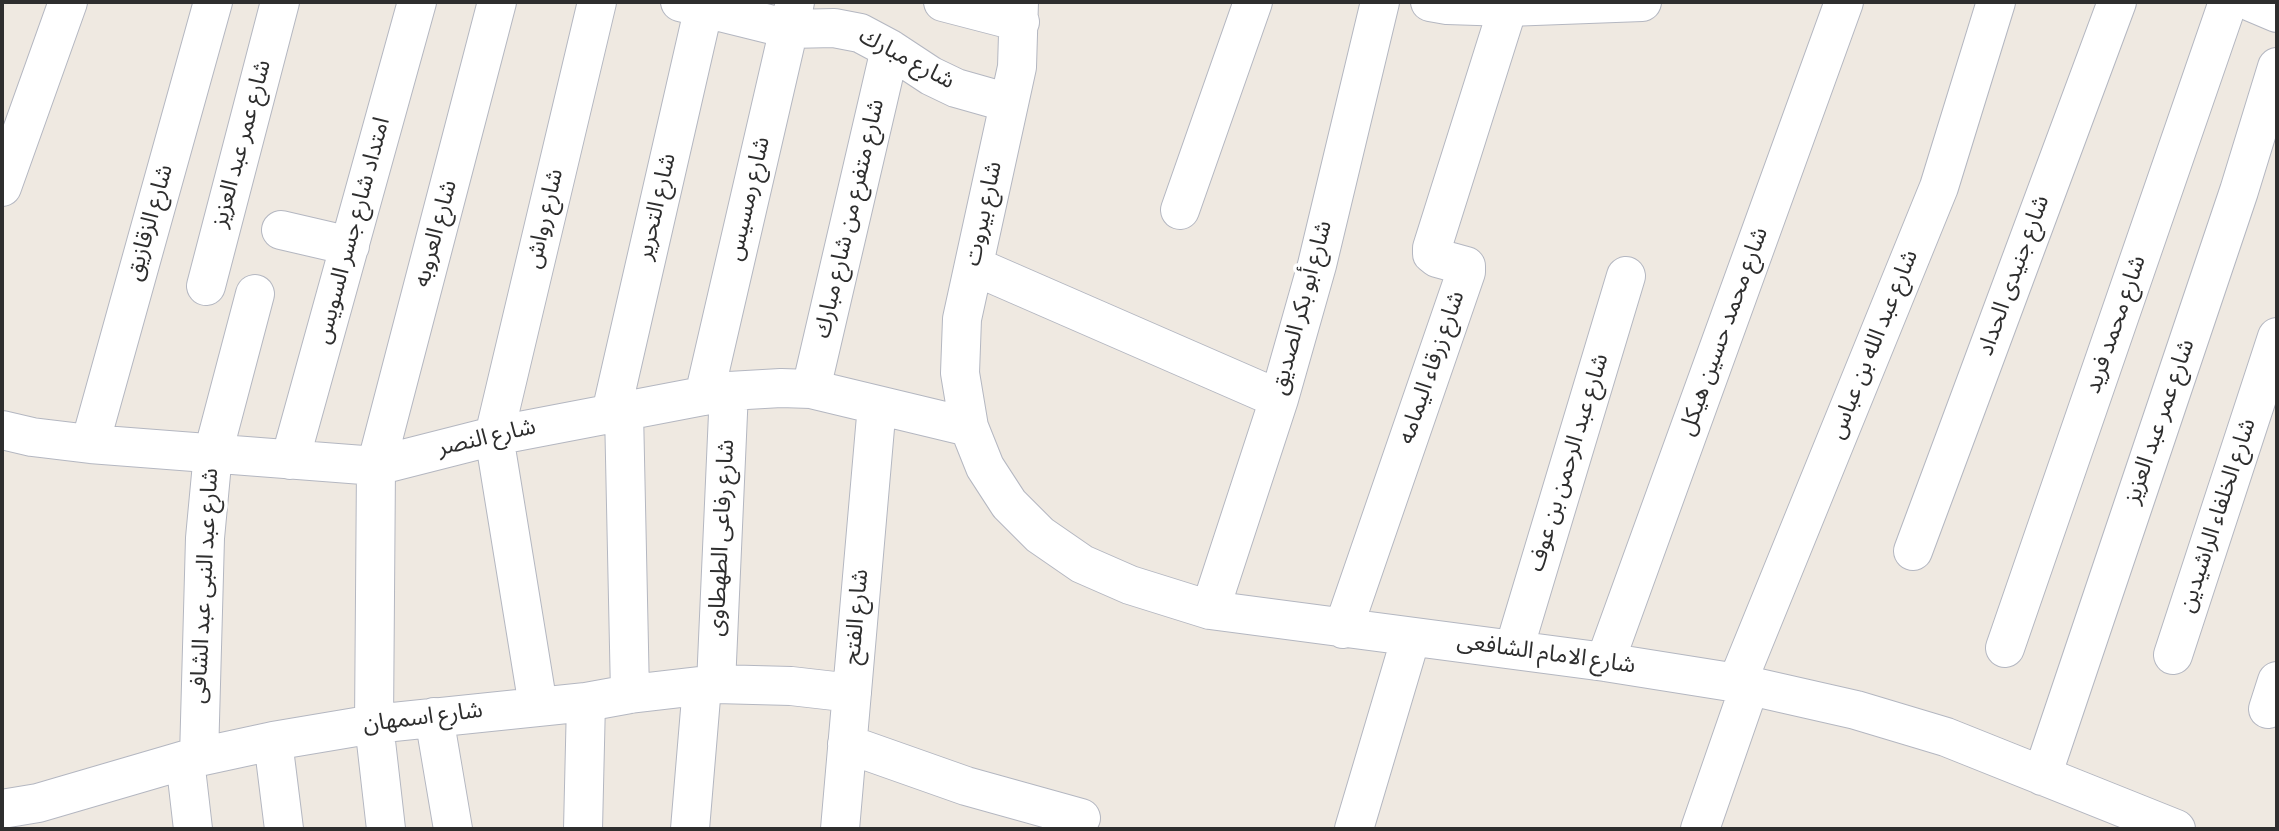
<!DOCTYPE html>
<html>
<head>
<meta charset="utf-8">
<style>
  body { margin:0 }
  #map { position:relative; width:2279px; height:831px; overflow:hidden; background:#efe9e1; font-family:"Source Sans 3",sans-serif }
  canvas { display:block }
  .frame { position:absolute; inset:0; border:4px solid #2e2e2e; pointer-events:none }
</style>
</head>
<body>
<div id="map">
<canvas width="2279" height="831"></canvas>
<div class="frame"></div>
</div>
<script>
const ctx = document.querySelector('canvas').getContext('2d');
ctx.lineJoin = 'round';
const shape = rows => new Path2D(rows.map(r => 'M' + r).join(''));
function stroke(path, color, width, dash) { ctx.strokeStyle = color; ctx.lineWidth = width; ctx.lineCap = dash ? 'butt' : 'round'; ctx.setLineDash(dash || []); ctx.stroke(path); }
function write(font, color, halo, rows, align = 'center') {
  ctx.font = font + ' "Source Sans 3","Noto Sans Arabic",sans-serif'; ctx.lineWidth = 7; ctx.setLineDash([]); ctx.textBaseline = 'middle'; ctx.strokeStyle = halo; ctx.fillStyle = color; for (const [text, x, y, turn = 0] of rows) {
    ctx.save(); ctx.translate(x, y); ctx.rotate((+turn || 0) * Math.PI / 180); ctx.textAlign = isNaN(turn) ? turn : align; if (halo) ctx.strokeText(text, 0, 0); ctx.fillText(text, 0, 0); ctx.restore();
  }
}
const street = shape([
  [680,2,789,29,834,28,860,33,890,49,931,76,956,88,1009,103],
  [943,2,1020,22],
  [1019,2,1017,67,962,319,960,373,969,427,985,467,1009,504,1040,535,1082,564,1130,585,1210,610,1605,662,1737,683,1856,710,1946,737,2176,829],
  [2,187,68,2],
  [1180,210,1253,2],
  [281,230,350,246],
  [974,266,1279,399],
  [206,286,280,2],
  [811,389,890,49],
  [704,396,795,2],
  [624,411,630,694],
  [611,413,705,2],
  [2,430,32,437,90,444,376,466,494,436,729,391,781,388,811,389,969,427],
  [90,444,213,2],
  [290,460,417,2],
  [1913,551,2117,2],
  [1210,610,1279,399,1317,265,1380,2],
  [1343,629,1466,272,1466,266,1437,258,1432,254,1432,248,1508,7],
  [2005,648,2228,2],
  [1514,649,1626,276],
  [2173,655,2277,337],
  [1605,662,1844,2],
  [1737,683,1939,187,1996,2],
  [716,684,729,391],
  [538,706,494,436,597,2],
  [2268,709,2277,681],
  [434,717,453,829],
  [273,741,284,829],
  [847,744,966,786,1081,818],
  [199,757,205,538,213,453,255,294],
  [185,760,193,829],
  [2042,776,2239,191,2277,67],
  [2,809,38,803,185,760,273,741,374,724,586,702,630,694,716,684,791,686,852,693],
  [386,829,374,724,376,466,497,2],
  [583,829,586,702],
  [690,829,702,686],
  [840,829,877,405],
  [1354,829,1411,637],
  [1700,829,1750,685]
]);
const secondary = shape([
  [1430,2,1447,5,1508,7,1642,2],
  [2251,2,2277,13]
]);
stroke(street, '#b4b7c1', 40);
stroke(secondary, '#b4b7c1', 40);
stroke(street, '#fff', 38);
stroke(secondary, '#fff', 38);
write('23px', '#2e2e2e', '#fff', [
  ["شارع مبارك",906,60,28],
  ["شارع عمر عبد العزيز",243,144,-75],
  ["شارع رمسيس",750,199,-77],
  ["شارع التحرير",658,207,-77],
  ["شارع بيروت",985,214,-78],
  ["شارع رواش",546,219,-77],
  ["شارع متفرع من شارع مبارك",851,219,-77],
  ["شارع الزقازيق",151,223,-74],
  ["امتداد شارع جسر السويس",354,231,-75],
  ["شارع العروبه",437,234,-75],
  ["شارع جنيدى الحداد",2015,276,-70],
  ["شارع أبو بكر الصديق",1303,308,-75],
  ["شارع محمد فريد",2117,325,-71],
  ["شارع محمد حسين هيكل",1725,332,-70],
  ["شارع عبد الله بن عباس",1875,345,-68],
  ["شارع زرقاء اليمامه",1433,368,-71],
  ["شارع عمر عبد العزيز",2161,422,-71],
  ["شارع النصر",487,439,-13],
  ["شارع عبد الرحمن بن عوف",1570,463,-73],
  ["شارع الخلفاء الراشيدين",2219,516,-72],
  ["شارع رفاعى الطهطاوى",723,538,-87],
  ["شارع عبد النبى عبد الشافى",206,586,-87],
  ["شارع الفتح",858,617,-85],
  ["شارع الامام الشافعى",1546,655,8],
  ["شارع اسمهان",423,719,-7]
]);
</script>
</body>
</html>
